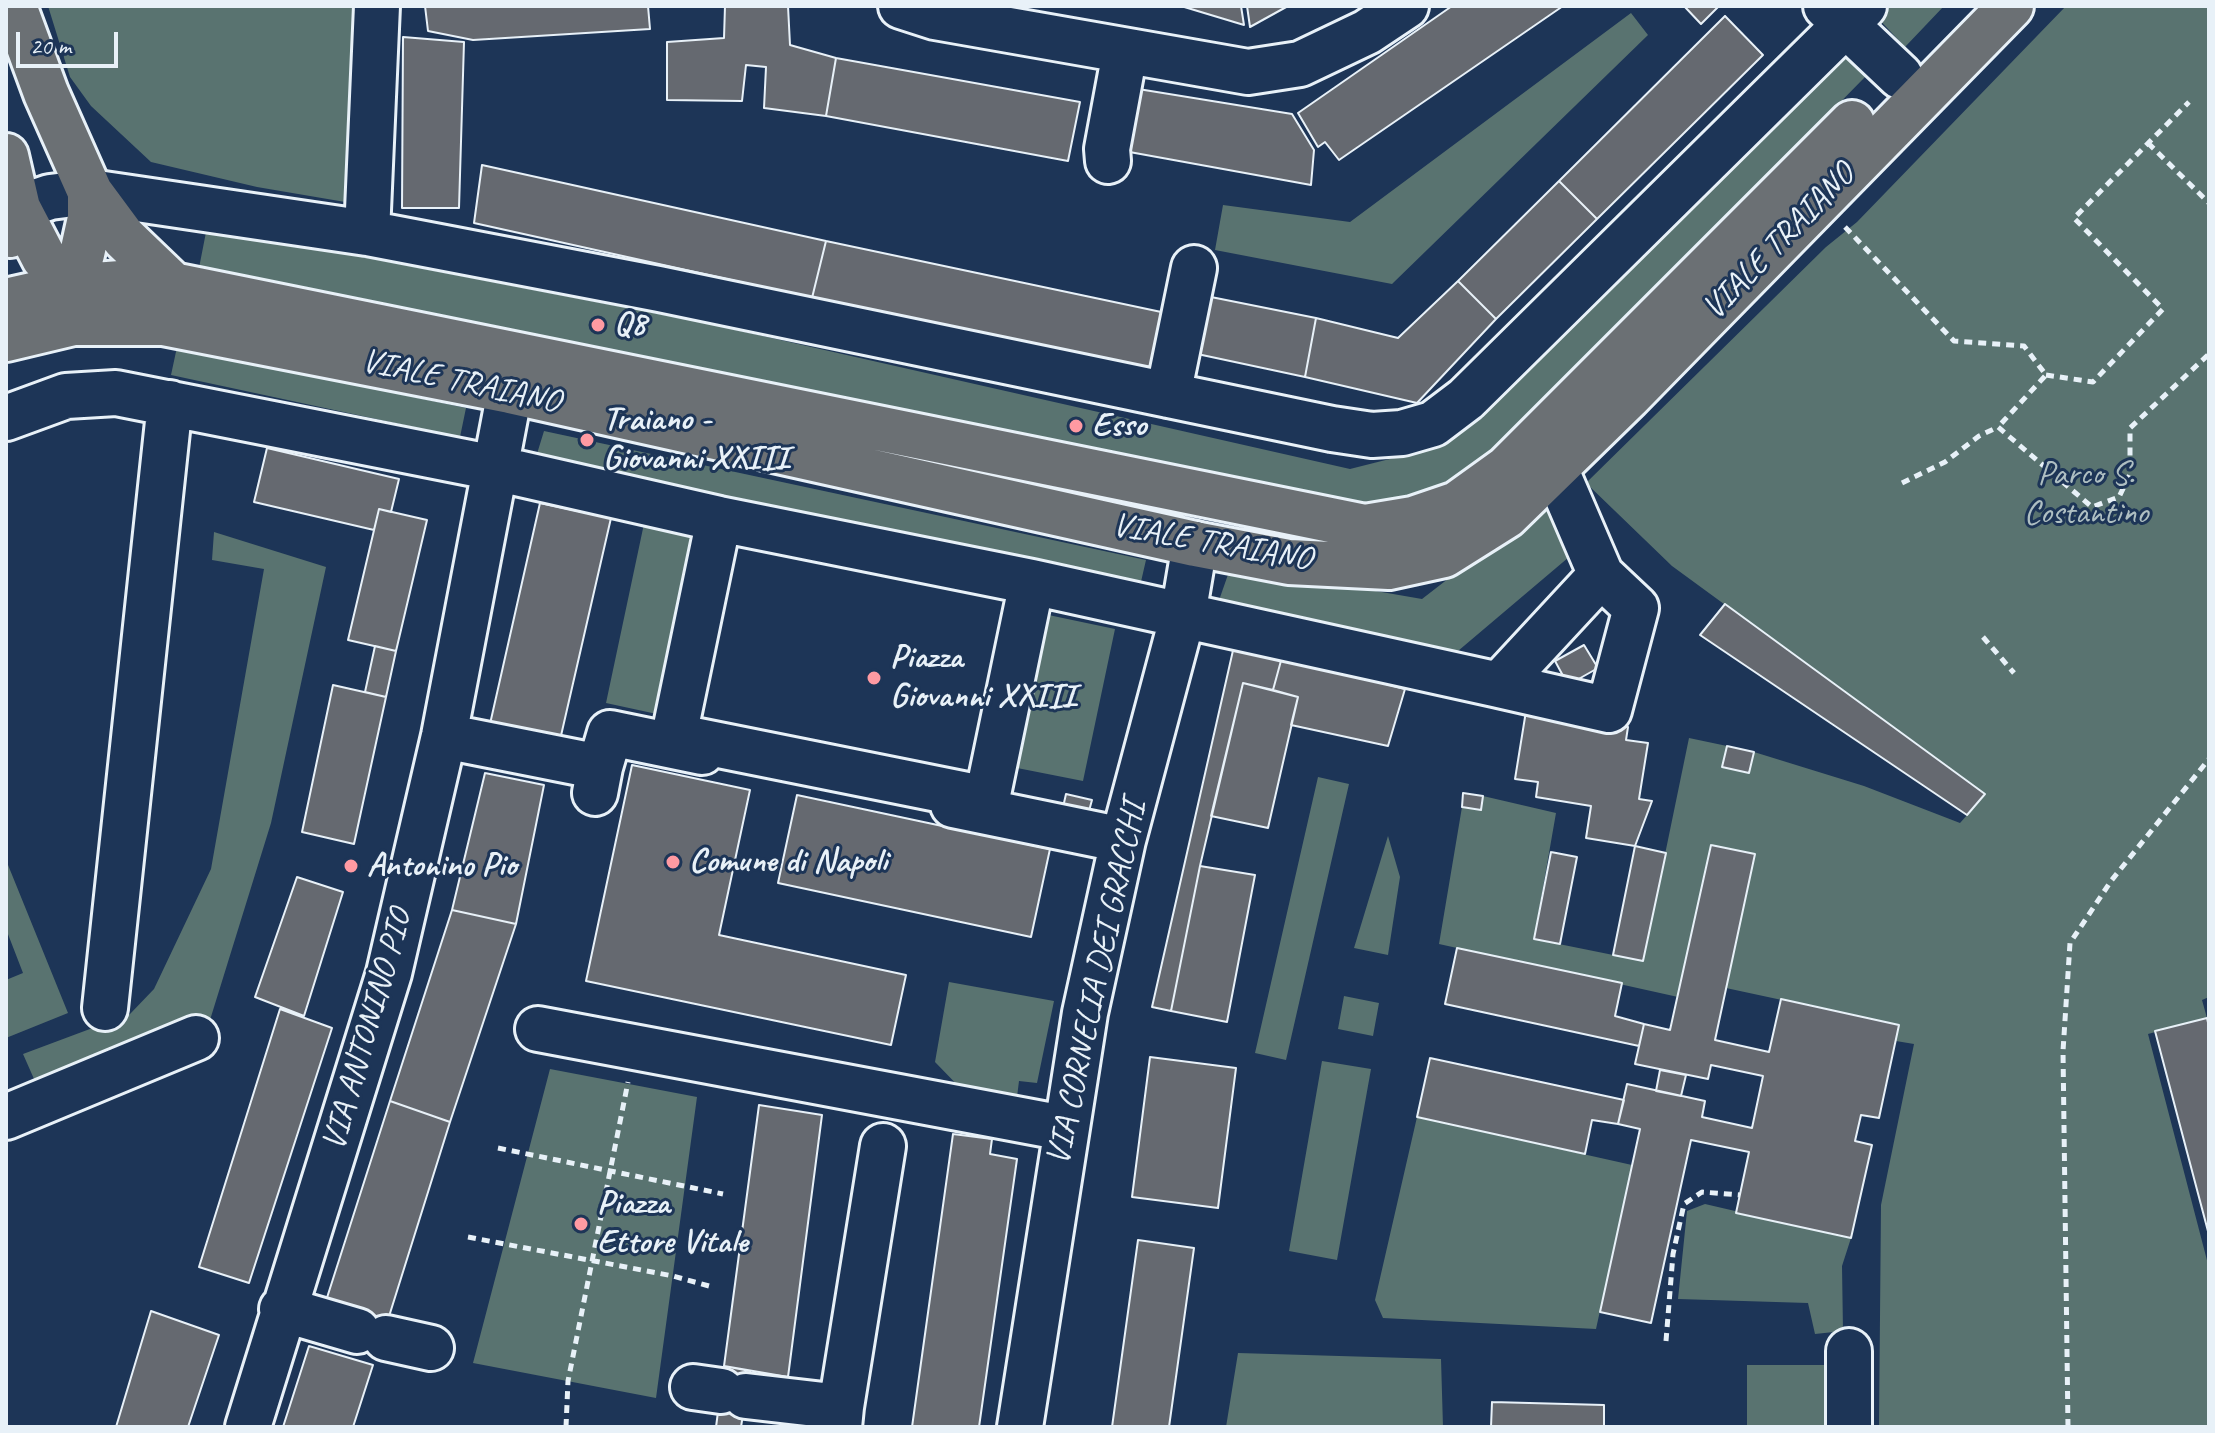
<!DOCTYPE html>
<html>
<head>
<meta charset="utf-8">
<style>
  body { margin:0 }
  #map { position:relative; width:2215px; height:1433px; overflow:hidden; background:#1d3557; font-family:Caveat,sans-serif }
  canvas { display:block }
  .frame { position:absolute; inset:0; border:8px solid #e8f1f8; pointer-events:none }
  .scale { position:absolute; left:16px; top:32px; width:102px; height:36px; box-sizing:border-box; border:4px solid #e8f1f8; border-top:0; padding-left:10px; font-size:24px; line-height:28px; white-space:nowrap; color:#e8f1f8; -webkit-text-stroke:6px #1d3557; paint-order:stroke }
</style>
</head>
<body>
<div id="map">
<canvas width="2215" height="1433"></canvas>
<div class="frame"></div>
<div class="scale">20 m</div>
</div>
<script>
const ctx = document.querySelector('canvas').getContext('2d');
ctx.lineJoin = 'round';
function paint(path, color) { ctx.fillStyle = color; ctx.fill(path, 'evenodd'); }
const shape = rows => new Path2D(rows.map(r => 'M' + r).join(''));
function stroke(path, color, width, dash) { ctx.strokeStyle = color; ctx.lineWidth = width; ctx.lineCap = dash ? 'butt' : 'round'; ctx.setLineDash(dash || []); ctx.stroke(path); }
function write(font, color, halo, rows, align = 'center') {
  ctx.font = font + ' Caveat,sans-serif'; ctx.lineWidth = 6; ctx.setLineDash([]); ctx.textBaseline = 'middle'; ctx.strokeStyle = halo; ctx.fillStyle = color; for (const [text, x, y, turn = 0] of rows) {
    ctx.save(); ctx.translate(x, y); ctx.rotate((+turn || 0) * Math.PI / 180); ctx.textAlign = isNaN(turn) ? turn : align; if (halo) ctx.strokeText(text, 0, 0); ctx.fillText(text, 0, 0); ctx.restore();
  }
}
paint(shape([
  [48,6,360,6,351,203,257,187,151,162,91,106,70,77],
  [1885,6,1944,6,1905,47,1875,15],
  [2066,6,2209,6,2209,997,2202,1000,2207,1018,2148,1034,2209,1268,2209,1427,1879,1427,1881,1205,1914,1044,1896,1041,1898,1025,1726,988,1755,854,1711,845,1678,997,1439,944,1462,807,1481,809,1483,796,1556,813,1534,939,1643,961,1689,738,1727,746,1722,767,1754,752,1864,786,1960,823,1985,795,1672,566,1586,483,1826,247,1857,222],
  [1631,13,1648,35,1392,284,1215,250,1223,205,1350,222],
  [1840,50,1866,76,1468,481,1356,508,199,268,207,227,701,322,1350,469,1445,445],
  [177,347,466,408,460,437,171,375],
  [544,431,1146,560,1140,586,536,457],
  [1555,496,1595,535,1458,651,1217,606,1231,566,1422,599],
  [645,519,705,532,666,716,606,703],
  [214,532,326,567,271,823,210,1020,38,1088,23,1054,130,1014,154,989,211,869,264,569,212,560],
  [1039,613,1115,629,1083,781,1007,766],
  [1318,777,1349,784,1286,1060,1255,1053],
  [1388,836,1400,877,1388,955,1354,948],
  [6,860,68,1013,6,1038,6,980,23,973,6,929],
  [949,982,1054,1001,1037,1083,1019,1081,1016,1105,968,1096,935,1062],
  [1344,996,1379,1003,1373,1036,1338,1029],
  [1322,1061,1371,1069,1337,1260,1289,1251],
  [550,1069,697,1097,656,1398,473,1363],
  [1417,1117,1632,1165,1596,1329,1383,1318,1375,1300],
  [1705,1204,1851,1238,1842,1266,1843,1331,1815,1334,1808,1303,1678,1299,1687,1211],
  [1238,1353,1441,1359,1443,1427,1226,1427],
  [1747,1365,1836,1365,1836,1427,1747,1427]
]), '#597370');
const building = shape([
  [425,6,648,6,650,29,473,40,428,31,425,6],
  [725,6,788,6,790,45,836,58,826,116,764,108,766,67,746,65,742,101,667,100,667,42,724,38,725,6],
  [1181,6,1241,6,1244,25,1181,6],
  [1247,6,1288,6,1250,27,1247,6],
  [1452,6,1563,6,1339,160,1325,142,1318,147,1298,113,1452,6],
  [1684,6,1719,6,1701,24,1684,6],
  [1725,16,1763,55,1597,219,1559,181,1725,16],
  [403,37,464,42,459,208,402,208,403,37],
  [836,58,1080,102,1068,161,826,116,836,58],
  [1126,87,1292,114,1314,150,1311,185,1113,149,1126,87],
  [482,165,826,241,812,298,474,223,482,165],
  [1559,181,1597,219,1496,319,1458,281,1559,181],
  [826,241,1166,313,1154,369,812,298,826,241],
  [1458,281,1496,319,1417,403,1305,377,1316,318,1398,338,1458,281],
  [1201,295,1316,318,1305,377,1188,352,1201,295],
  [267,448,399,479,391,512,379,509,374,530,254,502,267,448],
  [540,503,611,518,560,740,490,724,540,503],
  [379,509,427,520,396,651,348,640,379,509],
  [1725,604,1985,794,1967,815,1700,635,1725,604],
  [1584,645,1598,668,1568,685,1555,661,1584,645],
  [375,646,396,651,386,697,365,692,375,646],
  [1234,646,1282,657,1273,690,1243,683,1200,866,1171,1011,1152,1007,1234,646],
  [1282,657,1405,689,1388,746,1291,725,1298,697,1273,690,1282,657],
  [1243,683,1298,697,1268,828,1211,816,1243,683],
  [333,685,386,697,354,844,302,832,333,685],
  [1526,711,1628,727,1626,740,1648,743,1639,799,1652,801,1635,846,1586,838,1591,806,1536,797,1538,782,1515,779,1526,711],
  [1727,746,1754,752,1749,773,1722,767,1727,746],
  [632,765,750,790,719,935,906,975,891,1045,586,981,632,765],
  [485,773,544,785,516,924,452,910,485,773],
  [1463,793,1483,796,1481,810,1462,807,1463,793],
  [1066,794,1092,800,1086,822,1061,816,1066,794],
  [797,795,1050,849,1031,937,778,883,797,795],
  [1711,845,1755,854,1715,1040,1769,1052,1781,999,1899,1025,1879,1118,1861,1115,1855,1141,1872,1145,1851,1238,1736,1213,1749,1152,1691,1140,1651,1323,1600,1312,1640,1129,1618,1124,1627,1084,1705,1101,1702,1117,1752,1128,1763,1076,1711,1065,1708,1079,1635,1064,1644,1024,1670,1030,1711,845],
  [1635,846,1666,853,1643,961,1613,955,1635,846],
  [1551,852,1577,857,1560,944,1534,939,1551,852],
  [1200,866,1255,875,1227,1022,1171,1011,1200,866],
  [297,877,343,892,304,1016,255,997,297,877],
  [452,910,516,924,450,1122,390,1101,452,910],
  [1457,948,1622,983,1615,1016,1644,1024,1639,1046,1445,1004,1457,948],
  [280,1009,332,1028,249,1283,199,1267,280,1009],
  [2207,1018,2209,1027,2209,1235,2155,1031,2207,1018],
  [1150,1057,1236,1068,1218,1208,1132,1197,1150,1057],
  [1430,1058,1624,1100,1618,1124,1592,1120,1585,1154,1417,1117,1430,1058],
  [1660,1070,1686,1075,1681,1096,1656,1091,1660,1070],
  [390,1101,450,1122,386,1326,324,1307,390,1101],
  [759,1105,822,1115,788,1377,724,1366,759,1105],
  [953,1134,992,1139,990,1154,1017,1159,979,1427,912,1427,953,1134],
  [1138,1240,1194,1248,1169,1427,1112,1427,1138,1240],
  [151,1311,219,1335,188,1427,116,1427,151,1311],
  [309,1346,373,1365,353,1427,283,1427,309,1346],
  [724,1366,750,1371,741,1427,716,1427,724,1366],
  [1492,1402,1604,1405,1604,1427,1491,1427,1492,1402]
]);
paint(building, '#656970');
stroke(building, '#e8f1f8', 2);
const minor = shape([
  [901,6,935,17,1248,72,1300,64,1367,32,1406,6],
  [1826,6,1900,76],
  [1108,161,1107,149,1125,52],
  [6,212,50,197,90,192,367,233,659,289,1332,429,1372,435,1402,433,1433,424,1466,399,1864,6],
  [367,233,377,6],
  [1168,395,1194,268],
  [6,418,66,396,116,393,495,468,719,519,1032,582,1499,685],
  [1555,468,1601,575,1636,608,1609,710,1499,685,1601,575],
  [719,519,674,736,987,799,1032,582],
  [444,736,600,767,595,793],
  [600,767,610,733,702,752],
  [953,805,1123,840],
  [105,1008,170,403],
  [538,1029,1064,1128],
  [6,1117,196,1038],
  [282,1309,357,1331],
  [386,1338,431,1348],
  [1849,1351,1849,1427],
  [693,1387,721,1391],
  [746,1396,841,1407,839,1427],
  [841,1407,883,1146],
  [248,1427,389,973,444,736,510,391],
  [1020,1427,1085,1013,1123,840,1183,615,1195,544]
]);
const major = shape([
  [14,6,46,93,90,192,124,238,173,285],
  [6,156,18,208,10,235],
  [18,208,44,258,85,303],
  [6,301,68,287,121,283,173,285,1365,527,1413,519,1457,504,1507,468,1852,123],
  [53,309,82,254,90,218,90,192],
  [6,339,73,323,163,323,510,391,1195,544,1289,562,1389,567,1444,555,1506,516,1628,397,2011,6]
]);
stroke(minor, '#e8f1f8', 50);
stroke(major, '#e8f1f8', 50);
stroke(shape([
  [2148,143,2209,203],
  [1845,227,1954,341,2024,346,2046,375,1998,427],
  [2046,375,2093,382,2163,309,2074,218,2189,102],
  [1902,483,1945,462,1979,436,1998,427,2092,507,2119,497,2130,474,2130,428,2209,354],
  [1983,637,2014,673],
  [498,1148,723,1194],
  [468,1237,673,1276,709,1286],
  [1666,1341,1673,1254,1684,1204,1702,1192,1740,1195],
  [566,1427,568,1381,628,1082],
  [2068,1427,2063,1051,2070,943,2111,881,2209,759]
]), '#e8f1f8', 5, [8, 6]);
stroke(minor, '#1d3557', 44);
stroke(major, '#6b7074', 44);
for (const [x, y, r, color] of [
  [598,325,8,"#ff9aa2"],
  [1076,426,8,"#ff9aa2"],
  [587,440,8,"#ff9aa2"],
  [874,678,8,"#ff9aa2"],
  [673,862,8,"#ff9aa2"],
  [351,866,8,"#ff9aa2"],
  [581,1224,8,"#ff9aa2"]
]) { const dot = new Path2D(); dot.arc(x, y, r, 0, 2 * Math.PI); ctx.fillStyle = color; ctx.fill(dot); stroke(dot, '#1d3557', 3); }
write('34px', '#e8f1f8', '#1d3557', [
  ["VIALE TRAIANO",1779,242,-46],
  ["VIALE TRAIANO",461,382,12],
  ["VIALE TRAIANO",1212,543,10],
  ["VIA CORNELIA DEI GRACCHI",1097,983,-78],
  ["VIA ANTONINO PIO",368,1030,-74]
]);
write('bold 34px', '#e8f1f8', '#1d3557', [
  ["Q8",614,325],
  ["Traiano -",603,420],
  ["Giovanni XXIII",603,459],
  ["Esso",1092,426],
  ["Piazza",890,658],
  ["Giovanni XXIII",890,697],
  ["Comune di Napoli",689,862],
  ["Antonino Pio",367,866],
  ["Piazza",597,1204],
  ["Ettore Vitale",597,1243]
], 'left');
write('34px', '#afbfc2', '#1d3557', [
  ["Parco S.",2086,475],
  ["Costantino",2086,514]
]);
</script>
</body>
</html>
